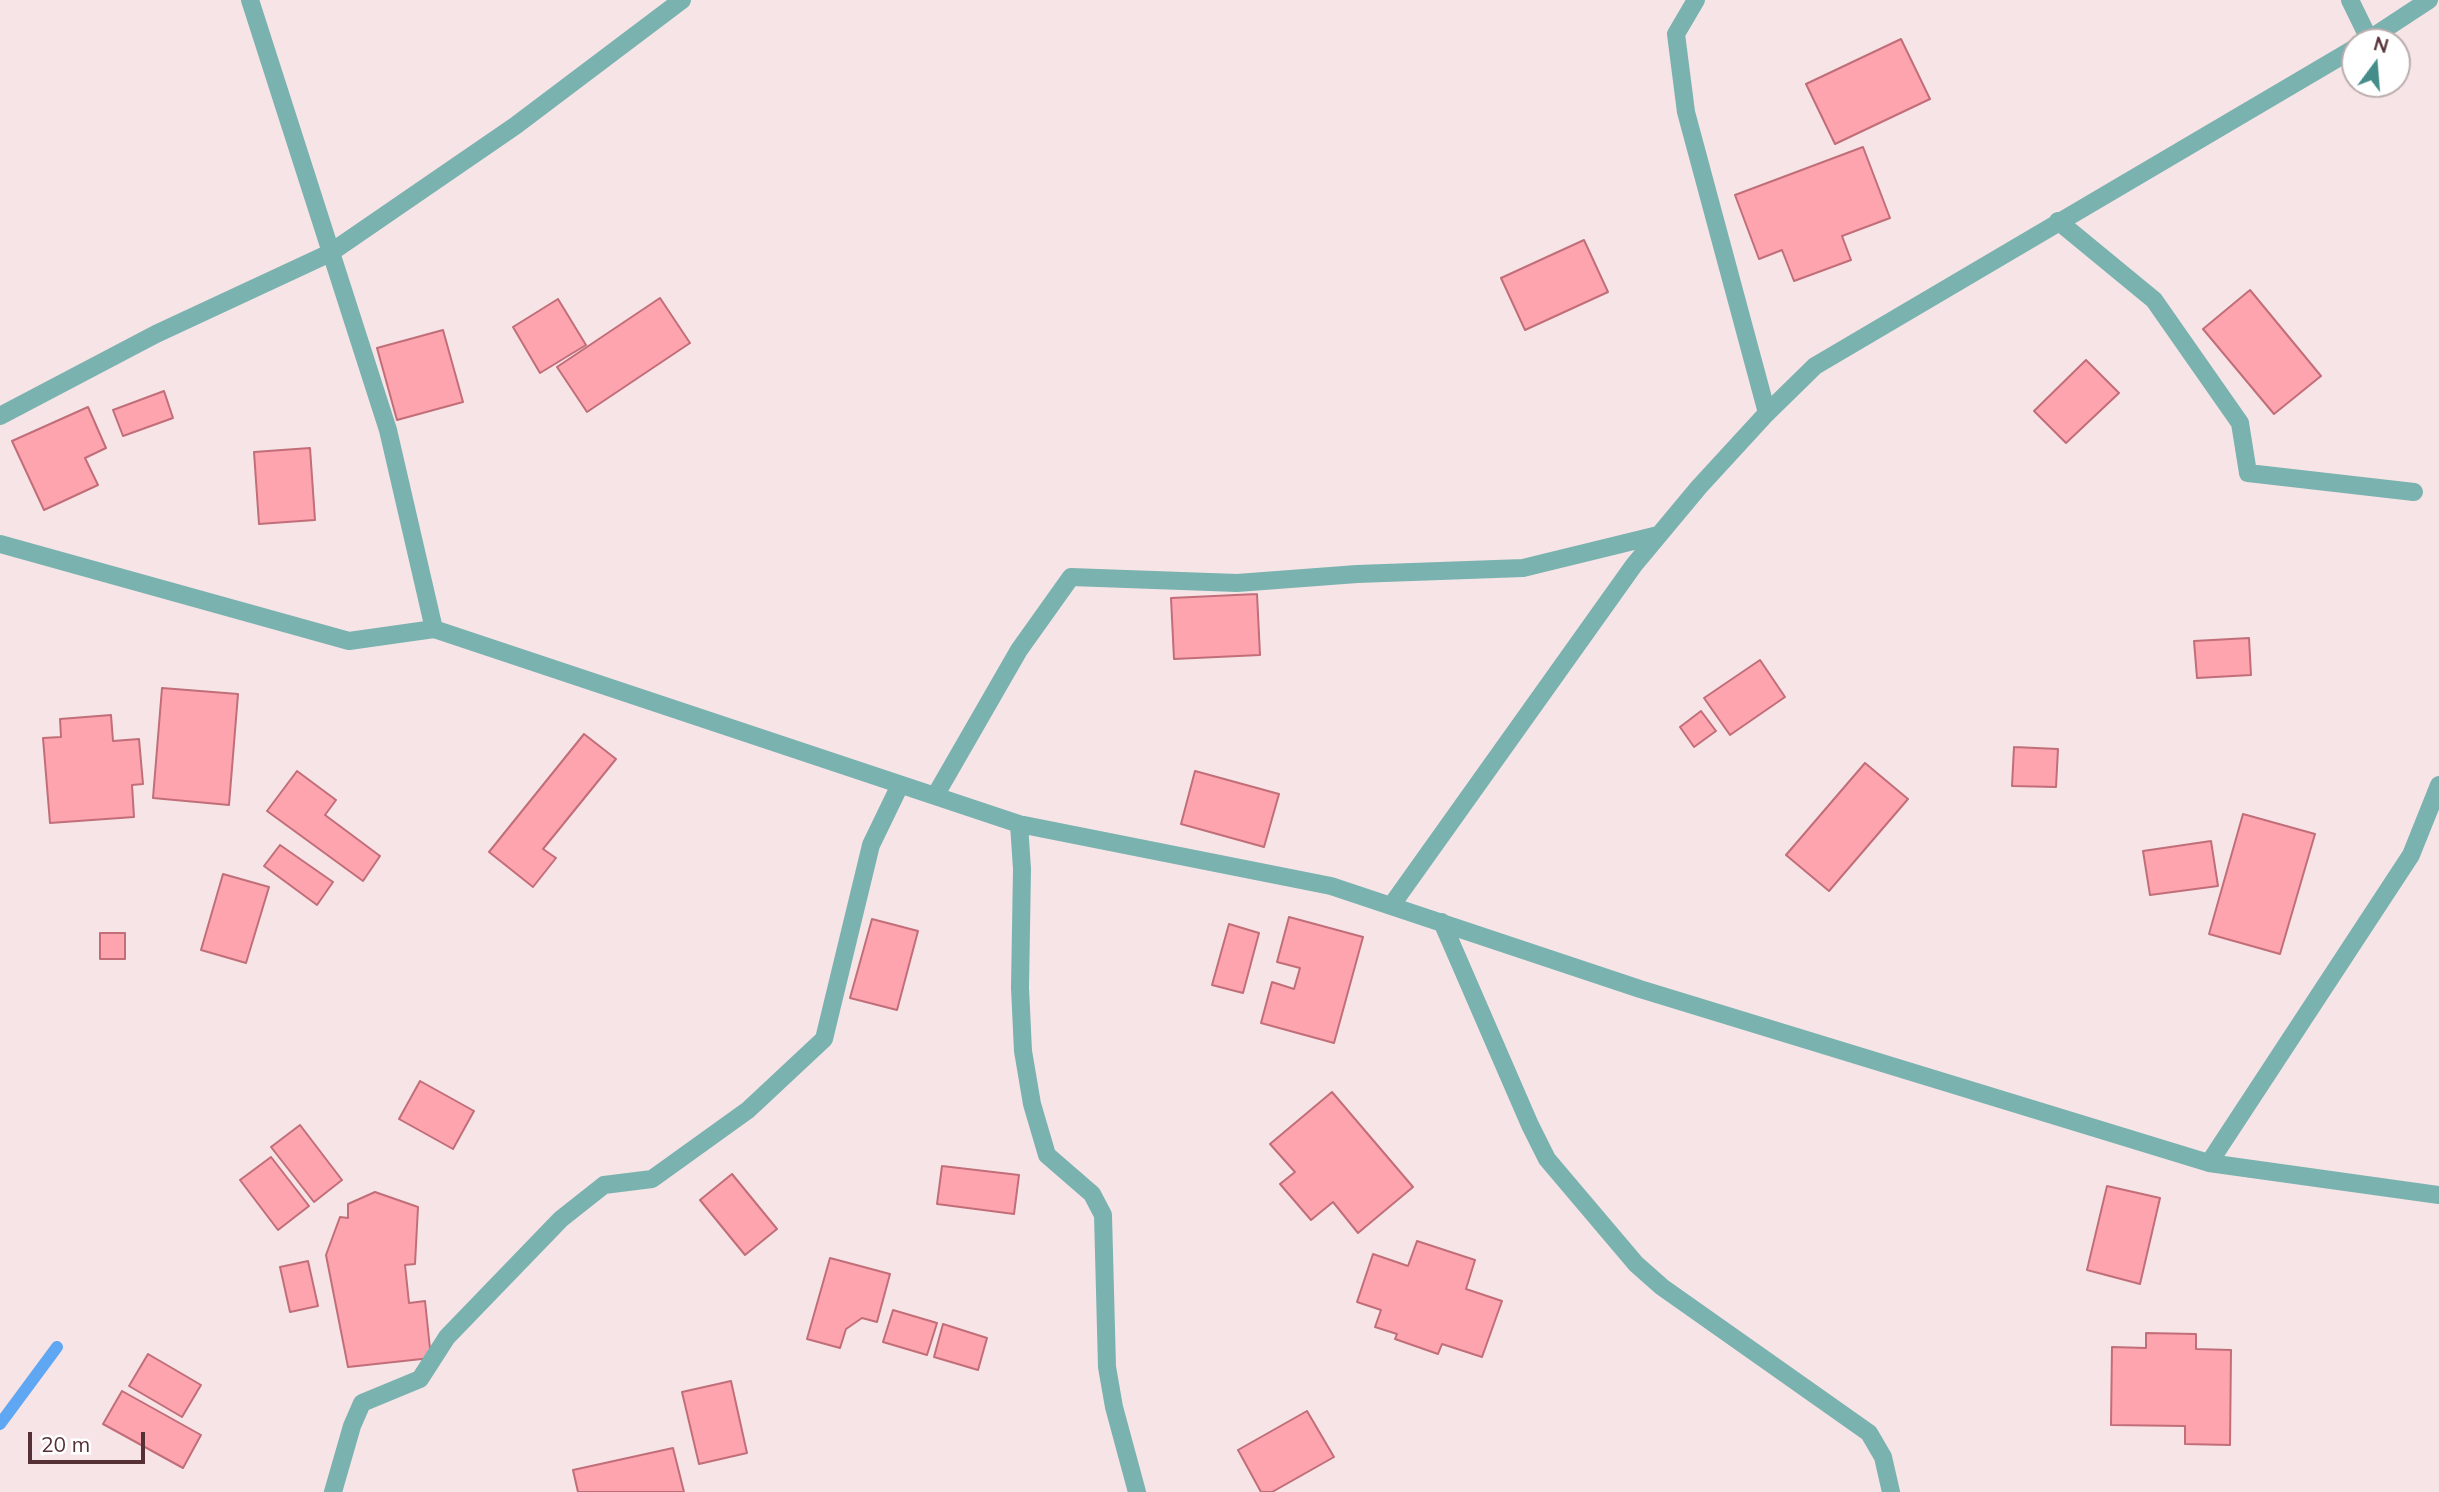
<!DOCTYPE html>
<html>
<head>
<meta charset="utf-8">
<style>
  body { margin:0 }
  #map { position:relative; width:2439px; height:1492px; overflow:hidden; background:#f7e4e6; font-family:Mulish,sans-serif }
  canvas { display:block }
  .north { position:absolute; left:2341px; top:28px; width:70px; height:70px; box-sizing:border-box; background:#fff; border:2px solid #bbadae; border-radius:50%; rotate:16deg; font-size:19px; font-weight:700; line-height:28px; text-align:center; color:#553135 }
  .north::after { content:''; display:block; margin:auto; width:24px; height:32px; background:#458d8a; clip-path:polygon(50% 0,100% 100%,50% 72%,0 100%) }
  .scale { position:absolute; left:28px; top:1432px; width:117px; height:32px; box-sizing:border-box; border:4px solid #553135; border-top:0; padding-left:9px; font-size:21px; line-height:24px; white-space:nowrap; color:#553135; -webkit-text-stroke:5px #fff; paint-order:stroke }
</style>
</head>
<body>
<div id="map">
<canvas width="2439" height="1492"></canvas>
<div class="north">N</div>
<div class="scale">20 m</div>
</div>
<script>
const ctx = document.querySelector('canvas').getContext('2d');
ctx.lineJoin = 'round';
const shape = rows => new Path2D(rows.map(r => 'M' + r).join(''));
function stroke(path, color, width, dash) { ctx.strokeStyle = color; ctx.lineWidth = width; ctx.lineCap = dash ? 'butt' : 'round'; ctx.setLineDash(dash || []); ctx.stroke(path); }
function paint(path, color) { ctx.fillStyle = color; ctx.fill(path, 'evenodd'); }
stroke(shape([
  [0,1424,57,1347]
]), '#60a7f3', 12);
const building = shape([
  [1901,39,1930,99,1835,144,1806,84,1901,39],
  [1863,147,1890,218,1842,236,1851,260,1794,281,1782,250,1759,259,1735,195,1863,147],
  [1584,240,1608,292,1525,330,1501,278,1584,240],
  [2250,290,2321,376,2274,414,2203,329,2250,290],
  [660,298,690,343,587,412,557,367,660,298],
  [558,299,586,345,540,373,513,327,558,299],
  [443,330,463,402,397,420,377,348,443,330],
  [2086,360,2119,393,2066,443,2034,411,2086,360],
  [164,391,173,418,123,436,113,410,164,391],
  [88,407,106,448,85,458,98,485,44,510,12,441,88,407],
  [310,448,315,520,259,524,254,452,310,448],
  [1257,594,1260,655,1174,659,1171,598,1257,594],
  [2249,638,2251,675,2197,678,2194,641,2249,638],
  [1760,660,1785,697,1730,735,1704,698,1760,660],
  [162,688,238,694,229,805,153,798,162,688],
  [1701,711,1716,731,1694,747,1680,727,1701,711],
  [111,715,113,741,139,739,143,784,132,785,134,817,50,823,43,738,61,737,60,719,111,715],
  [584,734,616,759,543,849,556,858,533,887,489,852,584,734],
  [2014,747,2058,749,2056,787,2012,786,2014,747],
  [1865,763,1908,799,1829,891,1786,855,1865,763],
  [297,771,336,800,325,815,380,856,363,881,267,811,297,771],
  [1195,771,1279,794,1264,847,1181,824,1195,771],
  [2243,814,2315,834,2280,954,2209,934,2243,814],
  [2211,841,2218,886,2150,895,2143,851,2211,841],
  [280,845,333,882,317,905,264,866,280,845],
  [223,874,269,887,246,963,201,950,223,874],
  [1289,917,1363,937,1334,1043,1261,1023,1272,982,1294,989,1300,968,1277,962,1289,917],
  [872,919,918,931,897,1010,850,998,872,919],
  [1229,924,1259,933,1243,993,1212,985,1229,924],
  [100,933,125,933,125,959,100,959,100,933],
  [420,1081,474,1111,453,1149,399,1119,420,1081],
  [1332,1092,1413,1187,1358,1233,1333,1202,1311,1220,1280,1184,1295,1172,1270,1144,1332,1092],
  [300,1125,342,1180,314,1202,271,1147,300,1125],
  [271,1157,309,1206,278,1230,240,1180,271,1157],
  [942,1166,1019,1175,1014,1214,937,1204,942,1166],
  [732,1174,777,1229,745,1255,700,1200,732,1174],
  [2107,1186,2160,1198,2140,1284,2087,1270,2107,1186],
  [375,1192,418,1207,415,1264,405,1265,409,1303,425,1301,431,1358,348,1367,326,1255,340,1217,348,1218,348,1204,375,1192],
  [1417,1241,1475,1260,1466,1289,1502,1301,1482,1357,1442,1344,1438,1354,1395,1339,1397,1334,1375,1327,1381,1310,1357,1302,1373,1254,1408,1266,1417,1241],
  [830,1258,890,1274,877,1322,862,1318,846,1329,840,1348,807,1339,830,1258],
  [308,1261,318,1306,290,1312,280,1267,308,1261],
  [893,1310,937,1323,927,1355,883,1342,893,1310],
  [943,1324,987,1338,978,1370,934,1357,943,1324],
  [2146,1333,2196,1334,2196,1349,2231,1350,2230,1445,2185,1444,2185,1426,2111,1425,2112,1347,2146,1348,2146,1333],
  [148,1354,201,1385,182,1417,129,1386,148,1354],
  [731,1381,747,1453,699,1464,682,1392,731,1381],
  [122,1391,201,1435,183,1468,103,1424,122,1391],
  [1307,1411,1334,1457,1272,1492,1261,1492,1238,1450,1307,1411],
  [673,1448,684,1492,578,1492,573,1470,673,1448]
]);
paint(building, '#fda4af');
stroke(building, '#c16e79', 2);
stroke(shape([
  [1696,0,1676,34,1686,112,1767,413],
  [2058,221,2154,300,2240,423,2248,473,2414,492]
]), '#79b2af', 18);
stroke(shape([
  [250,0,388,430,434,629],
  [2350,0,2369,39],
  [2365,42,2429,0],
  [0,416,156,334,330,253,515,126,682,0],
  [0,544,349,641,434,629,1019,824,1331,886,1640,989,2209,1163,2439,1195],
  [935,796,1019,650,1071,577,1237,583,1357,574,1523,568,1658,535],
  [1019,824,1022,869,1020,988,1023,1051,1032,1104,1047,1155,1092,1194,1103,1215,1107,1367,1114,1407,1137,1492],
  [1391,906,1634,565,1699,487,1767,413,1815,366,2355,48],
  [1442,922,1530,1125,1547,1159,1636,1264,1662,1287,1869,1433,1883,1457,1891,1492],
  [2209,1163,2411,855,2439,785],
  [333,1492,352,1426,362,1403,420,1379,447,1337,561,1219,604,1185,652,1179,748,1110,824,1039,871,845,900,785]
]), '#79b2af', 18);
</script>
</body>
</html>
